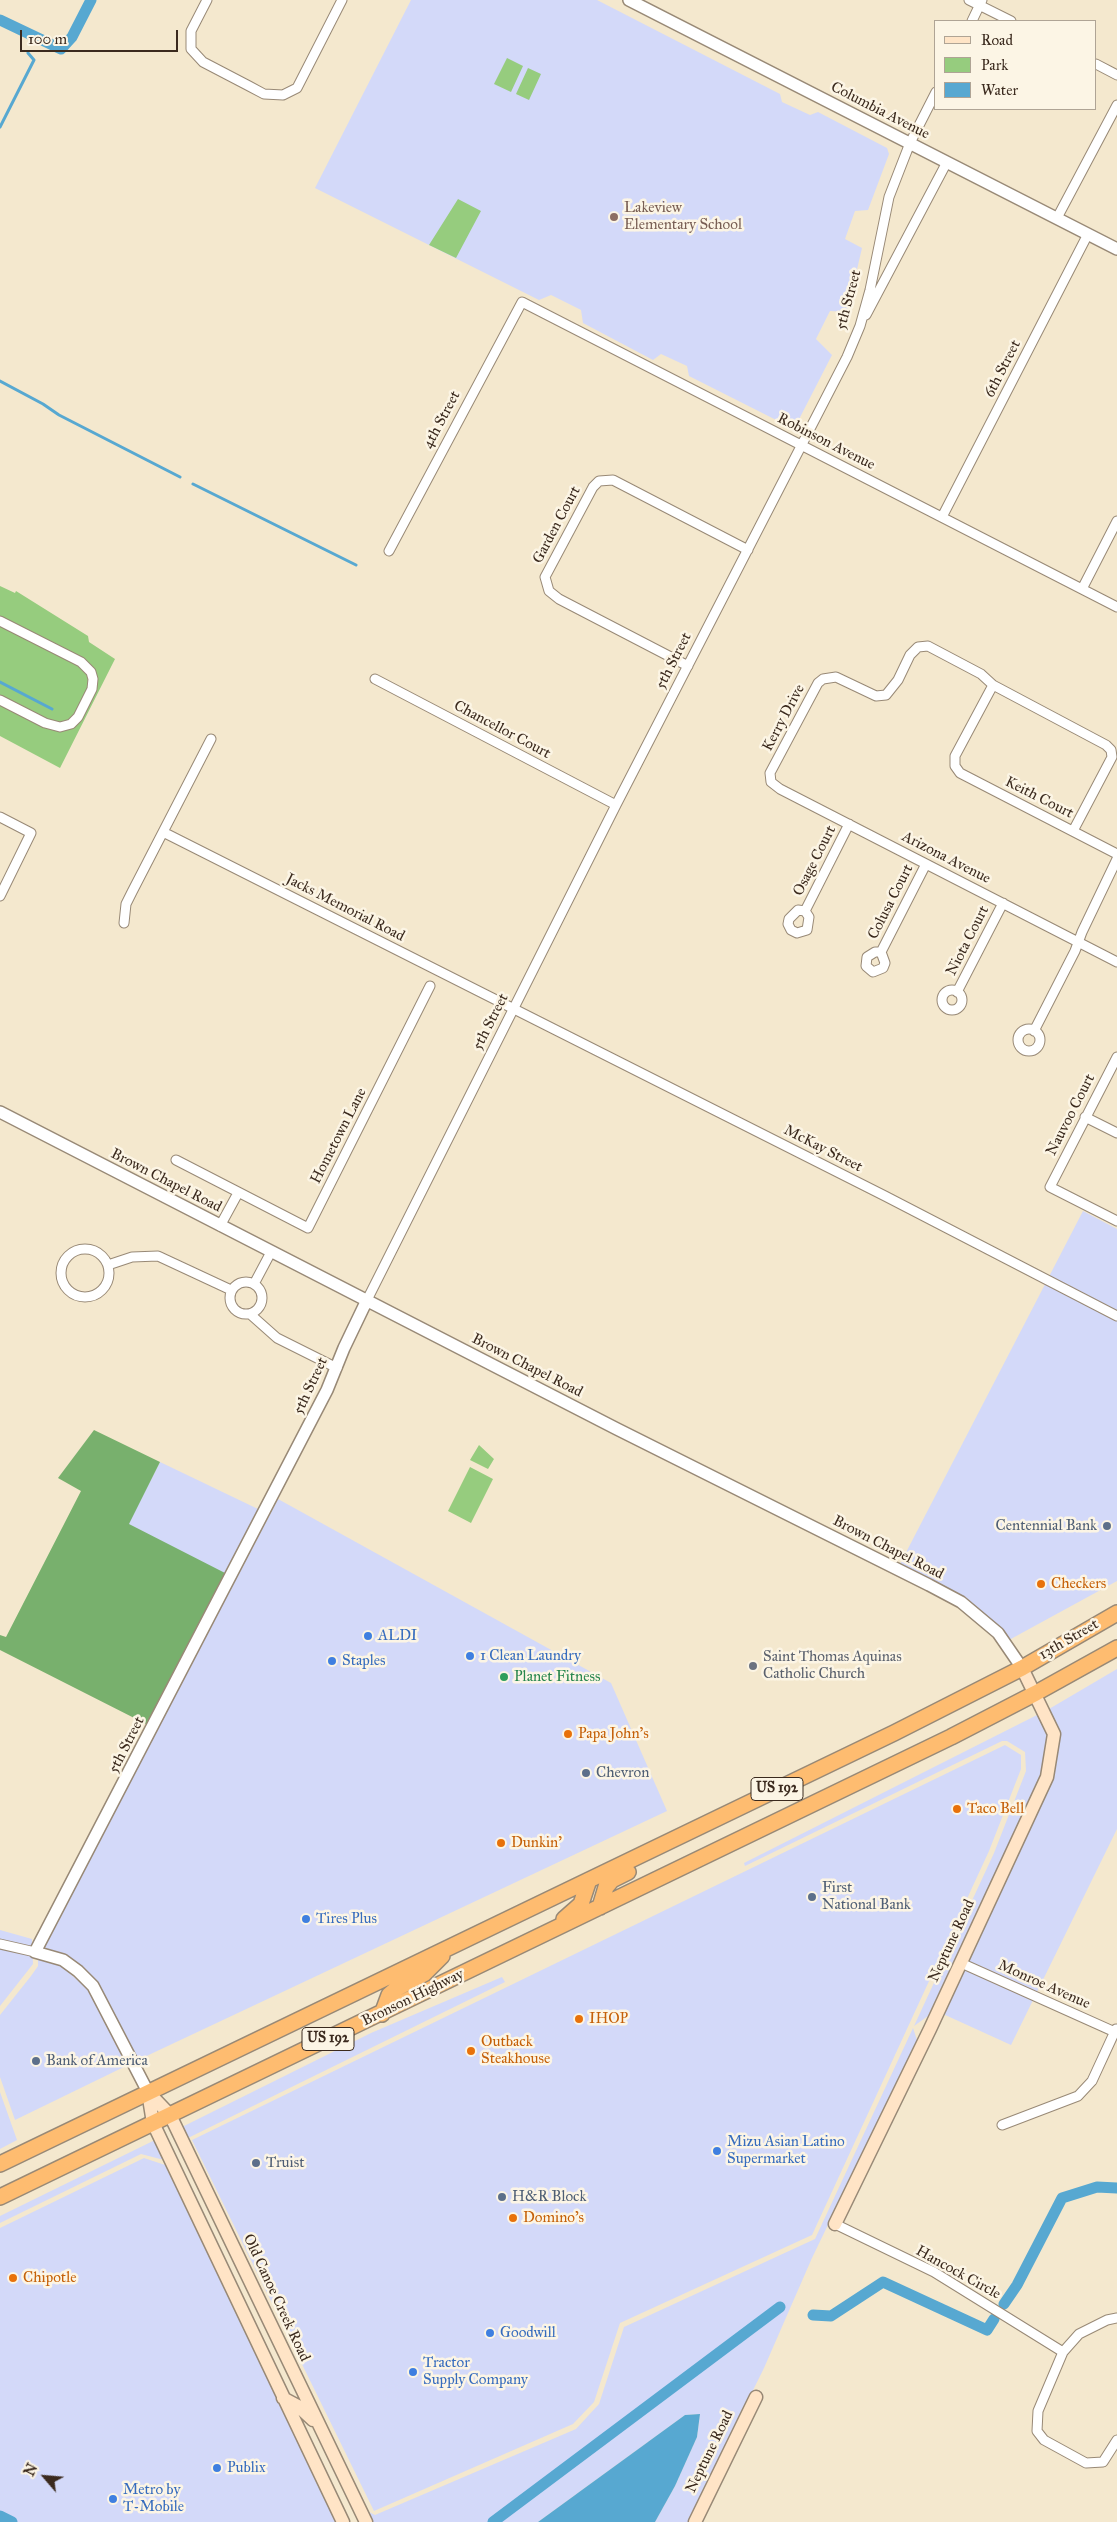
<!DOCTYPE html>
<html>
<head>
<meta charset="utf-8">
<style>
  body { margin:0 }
  #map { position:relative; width:1117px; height:2522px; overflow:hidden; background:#f4e8ce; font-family:"IM FELL Great Primer",serif }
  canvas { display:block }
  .legend { position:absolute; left:934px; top:20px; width:162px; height:90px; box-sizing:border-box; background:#fcf5e5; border:1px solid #afa495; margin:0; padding:6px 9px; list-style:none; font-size:15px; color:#3b2a1e }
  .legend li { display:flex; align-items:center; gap:10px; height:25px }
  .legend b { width:25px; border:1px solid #afa495 }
  .north { position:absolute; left:20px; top:2452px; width:50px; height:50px; -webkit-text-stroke:4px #fcf5e5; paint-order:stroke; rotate:297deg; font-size:14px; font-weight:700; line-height:20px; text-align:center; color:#3b2a1e }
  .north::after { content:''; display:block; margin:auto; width:18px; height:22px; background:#3b2a1e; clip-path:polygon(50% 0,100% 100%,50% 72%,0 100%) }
  .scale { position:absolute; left:20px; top:30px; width:158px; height:22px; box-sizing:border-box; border:2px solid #3b2a1e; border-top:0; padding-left:6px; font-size:15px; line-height:18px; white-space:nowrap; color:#3b2a1e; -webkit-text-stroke:4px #fcf5e5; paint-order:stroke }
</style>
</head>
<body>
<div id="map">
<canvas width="1117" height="2522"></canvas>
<ul class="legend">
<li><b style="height:6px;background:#ffe4c6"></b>Road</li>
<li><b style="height:14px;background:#96cc7e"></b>Park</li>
<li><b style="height:14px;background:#57a8d1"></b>Water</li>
</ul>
<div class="north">N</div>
<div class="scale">100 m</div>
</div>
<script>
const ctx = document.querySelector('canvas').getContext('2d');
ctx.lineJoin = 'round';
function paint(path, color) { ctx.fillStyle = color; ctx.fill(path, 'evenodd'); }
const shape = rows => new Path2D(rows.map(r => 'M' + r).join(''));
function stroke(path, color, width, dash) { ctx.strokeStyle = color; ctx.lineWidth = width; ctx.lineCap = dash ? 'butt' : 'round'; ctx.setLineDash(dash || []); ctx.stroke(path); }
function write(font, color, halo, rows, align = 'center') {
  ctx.font = font + ' "IM FELL Great Primer",serif'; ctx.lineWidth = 5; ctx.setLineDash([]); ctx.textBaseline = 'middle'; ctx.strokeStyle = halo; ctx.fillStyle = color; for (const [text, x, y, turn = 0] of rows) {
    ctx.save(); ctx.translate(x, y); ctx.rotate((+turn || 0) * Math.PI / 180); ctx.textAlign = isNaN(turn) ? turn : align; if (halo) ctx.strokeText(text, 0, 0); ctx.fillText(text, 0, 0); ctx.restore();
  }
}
paint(shape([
  [411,0,597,0,780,94,782,102,810,115,818,112,887,148,889,154,868,210,855,211,845,239,862,248,847,312,830,311,816,339,832,355,794,429,689,376,687,366,661,354,653,360,583,323,581,310,551,295,539,300,315,188],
  [1083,1211,1117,1229,1117,1581,1009,1640,965,1598,900,1564],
  [160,1462,258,1509,267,1493,152,1715,128,1524],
  [278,1499,611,1683,667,1811,138,2060,70,1957,43,1949],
  [1117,1669,1117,1829,1011,2045,943,2014,1052,1783,1060,1736,1049,1709],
  [1039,1714,1048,1735,1041,1775,928,2016,914,2026,994,1853,1026,1771,1025,1752,1007,1741,1002,1741,745,1866,744,1863],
  [1005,1745,1021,1755,1021,1769,989,1851,812,2235,620,2323,594,2402,573,2424,374,2511,192,2140],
  [0,1930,32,1939,33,1964,0,2006],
  [38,1958,60,1965,88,1989,128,2065,15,2120,0,2077,0,2015,31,1976,38,1966],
  [502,1977,505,1982,188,2138,182,2127,371,2033],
  [913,2028,917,2040,812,2258,764,2368,688,2522,655,2522,675,2486,697,2437,700,2414,685,2415,538,2522,372,2522,328,2428,369,2512,375,2515,576,2429,599,2404,624,2327,815,2239],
  [0,2092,17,2140,0,2149],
  [155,2140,164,2160,141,2154,0,2223,0,2216],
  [144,2158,165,2165,337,2522,0,2522,0,2228]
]), '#d3d9f9');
paint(shape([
  [507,58,523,66,511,92,494,84],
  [528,68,541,74,529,100,516,94],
  [458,199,481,211,456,258,429,245],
  [0,586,15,593,16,591,88,636,89,642,115,659,60,768,0,736],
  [479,1445,494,1459,488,1469,470,1460],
  [470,1467,493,1479,471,1523,448,1511]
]), '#96cc7e');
paint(shape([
  [94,1430,160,1462,129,1524,225,1573,148,1725,0,1650,0,1635,6,1637,81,1491,58,1478]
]), '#78b06d');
paint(shape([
  [700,2414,697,2437,675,2486,655,2522,538,2522,685,2415]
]), '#57a8d1');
stroke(shape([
  [0,127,34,60,28,53],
  [0,381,43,404,59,415,180,477],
  [193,484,356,565],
  [0,682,52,709]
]), '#57a8d1', 3);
stroke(shape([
  [0,20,61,49,72,37,91,0],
  [1004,2304,1017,2285,1062,2198,1097,2187,1117,2188],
  [813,2315,831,2316,883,2282,987,2330,994,2319],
  [0,2516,12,2522],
  [493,2522,780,2307]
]), '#57a8d1', 11);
const minor = shape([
  [207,0,191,31,191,49,203,62,249,86,264,94,283,95,297,88,342,0],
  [969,0,1011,21],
  [972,21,982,0],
  [1096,64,1117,75],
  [1057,218,1117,105],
  [866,315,947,162],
  [942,517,1088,234],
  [389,551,522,302,1117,607],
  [1082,589,1117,521],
  [0,621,81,662,91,672,93,679,92,689,78,717,71,724,60,727,45,723,0,700],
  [688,666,559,599,549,591,545,577,593,487,599,481,613,480,748,550],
  [375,679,616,805],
  [993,685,955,756,955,766,960,773,1117,854],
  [0,817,31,833,0,896],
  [1073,831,1112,757,1111,750,1106,745,993,685,981,674,928,646,918,647,910,655,898,680,886,695,876,696,836,677,823,679,818,683,770,773,771,782,780,789,1117,962],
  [163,832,885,1196,1117,1316],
  [805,911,809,917,807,930,797,933,791,930,788,924,789,919,798,910,805,911,849,824],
  [124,923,126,904,132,892,211,739],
  [881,952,885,963,883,968,873,972,866,966,867,957,875,952,881,952,926,864],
  '942 1000a10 10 0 1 1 20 0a10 10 0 1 1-20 0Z',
  [957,992,1003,903],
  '1018 1040a11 11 0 1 1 22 0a11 11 0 1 1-22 0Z',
  [1034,1031,1075,951,1082,932,1117,859],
  [1117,1057,1050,1187,1117,1221],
  [1085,1117,1117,1133],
  [176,1160,308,1228,430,986],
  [220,1226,238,1193],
  '61 1273a24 24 0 1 1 48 0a24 24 0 1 1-48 0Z',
  [108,1265,132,1257,158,1256,231,1290],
  '230 1298a16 16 0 1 1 32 0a16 16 0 1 1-32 0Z',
  [254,1284,271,1252],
  [367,1300,616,805,847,357,860,326,870,290,889,197,910,143,936,92],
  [250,1314,277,1338,337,1368],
  [0,1944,35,1952],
  [961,1963,1117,2033],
  [1002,2125,1078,2096,1092,2081,1116,2029],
  [835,2224,934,2272,1063,2352],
  [1117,2318,1107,2320,1079,2334,1063,2352,1038,2411,1037,2431,1044,2440,1086,2463,1103,2462,1117,2440]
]);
const tertiary = shape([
  [629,0,1117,249],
  [0,1112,617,1429,929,1585,961,1602,998,1633,1022,1668],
  [148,2092,93,1986,78,1971,63,1960,35,1952,327,1390,344,1348,367,1300]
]);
const secondary = shape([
  [148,2092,170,2115,366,2522],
  [148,2092,153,2123,343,2522],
  [835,2224,930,2029,1047,1777,1054,1734,1022,1668],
  [283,2398,298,2406,313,2420],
  [695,2522,756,2397]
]);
const trunk = shape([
  [600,1907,606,1887,612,1880,628,1872],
  [564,1919,581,1904,589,1880],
  [382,2014,389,1995,396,1989,424,1974,442,1956],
  [0,2164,894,1733,1022,1668,1117,1613],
  [0,2197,951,1737,1036,1693,1117,1648]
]);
stroke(minor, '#988976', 11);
stroke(tertiary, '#988976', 14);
stroke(secondary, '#988976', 15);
stroke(trunk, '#988976', 18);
stroke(minor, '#fff', 9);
stroke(tertiary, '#fff', 11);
stroke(secondary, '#ffe4c6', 12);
stroke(trunk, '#febc70', 15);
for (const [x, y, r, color] of [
  [614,217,5,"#8d6e63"],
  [1107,1526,5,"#5c6f8a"],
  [1041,1584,5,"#e8710a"],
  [368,1636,5,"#3f7fe0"],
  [470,1656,5,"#3f7fe0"],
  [332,1661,5,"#3f7fe0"],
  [753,1666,5,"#6b7280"],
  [504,1677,5,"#2e9e5b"],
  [568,1734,5,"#e8710a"],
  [586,1773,5,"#5c6f8a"],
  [957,1809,5,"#e8710a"],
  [501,1843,5,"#e8710a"],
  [812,1897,5,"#5c6f8a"],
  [306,1919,5,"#3f7fe0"],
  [579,2019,5,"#e8710a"],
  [471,2051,5,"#e8710a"],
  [36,2061,5,"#5c6f8a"],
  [717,2151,5,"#3f7fe0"],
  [256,2163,5,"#5c6f8a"],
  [502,2197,5,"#5c6f8a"],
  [513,2218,5,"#e8710a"],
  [13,2278,5,"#e8710a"],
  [490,2333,5,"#3f7fe0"],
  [413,2372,5,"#3f7fe0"],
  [217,2468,5,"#3f7fe0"],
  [113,2499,5,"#3f7fe0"]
]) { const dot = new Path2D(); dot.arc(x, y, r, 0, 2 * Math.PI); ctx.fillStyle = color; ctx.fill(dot); stroke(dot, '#fcf5e5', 2); }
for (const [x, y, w] of [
  [777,1789,52],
  [328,2039,52]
]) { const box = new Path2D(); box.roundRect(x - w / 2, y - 11.5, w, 23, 4); ctx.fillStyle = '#fcf5e5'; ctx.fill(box); stroke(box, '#3b2a1e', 1); }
write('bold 14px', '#3b2a1e', null, [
  ["US 192",777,1789],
  ["US 192",328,2039]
]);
write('15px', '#3b2a1e', '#fcf5e5', [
  ["Columbia Avenue",880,111,27],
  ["5th Street",849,300,-75],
  ["6th Street",1003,369,-63],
  ["4th Street",442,420,-62],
  ["Robinson Avenue",826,442,27],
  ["Garden Court",557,525,-62],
  ["5th Street",674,661,-63],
  ["Kerry Drive",784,718,-62],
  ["Chancellor Court",502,730,28],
  ["Keith Court",1039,798,27],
  ["Arizona Avenue",946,858,27],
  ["Osage Court",815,861,-63],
  ["Colusa Court",891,902,-63],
  ["Jacks Memorial Road",345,908,27],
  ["Niota Court",968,941,-63],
  ["5th Street",491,1022,-63],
  ["Nauvoo Court",1071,1115,-63],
  ["Hometown Lane",339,1136,-63],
  ["McKay Street",823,1149,27],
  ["Brown Chapel Road",166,1181,27],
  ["Brown Chapel Road",527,1366,27],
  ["5th Street",311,1386,-65],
  ["Brown Chapel Road",888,1548,27],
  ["13th Street",1069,1640,-30],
  ["5th Street",127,1745,-63],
  ["Neptune Road",952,1941,-65],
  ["Monroe Avenue",1044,1985,24],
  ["Bronson Highway",413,1998,-26],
  ["Hancock Circle",958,2273,29],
  ["Old Canoe Creek Road",276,2298,65],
  ["Neptune Road",710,2452,-64]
]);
write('15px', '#785e54', '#fcf5e5', [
  ["Lakeview",624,208],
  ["Elementary School",624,225]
], 'left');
write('15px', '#4e5e75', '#fcf5e5', [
  ["Centennial Bank",1097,1526,"right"],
  ["Chevron",596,1773],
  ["First",822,1888],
  ["National Bank",822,1905],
  ["Bank of America",46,2061],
  ["Truist",266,2163],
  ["H&R Block",512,2197]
], 'left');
write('15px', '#c56008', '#fcf5e5', [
  ["Checkers",1051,1584],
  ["Papa John's",578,1734],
  ["Taco Bell",967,1809],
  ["Dunkin'",511,1843],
  ["IHOP",589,2019],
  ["Outback",481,2042],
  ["Steakhouse",481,2059],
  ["Domino's",523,2218],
  ["Chipotle",23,2278]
], 'left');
write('15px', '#366cbe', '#fcf5e5', [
  ["ALDI",378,1636],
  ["1 Clean Laundry",480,1656],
  ["Staples",342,1661],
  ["Tires Plus",316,1919],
  ["Mizu Asian Latino",727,2142],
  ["Supermarket",727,2159],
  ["Goodwill",500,2333],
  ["Tractor",423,2363],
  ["Supply Company",423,2380],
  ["Publix",227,2468],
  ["Metro by",123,2490],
  ["T-Mobile",123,2507]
], 'left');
write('15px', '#5b616d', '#fcf5e5', [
  ["Saint Thomas Aquinas",763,1657],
  ["Catholic Church",763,1674]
], 'left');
write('15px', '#27864d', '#fcf5e5', [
  ["Planet Fitness",514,1677]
], 'left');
</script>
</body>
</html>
